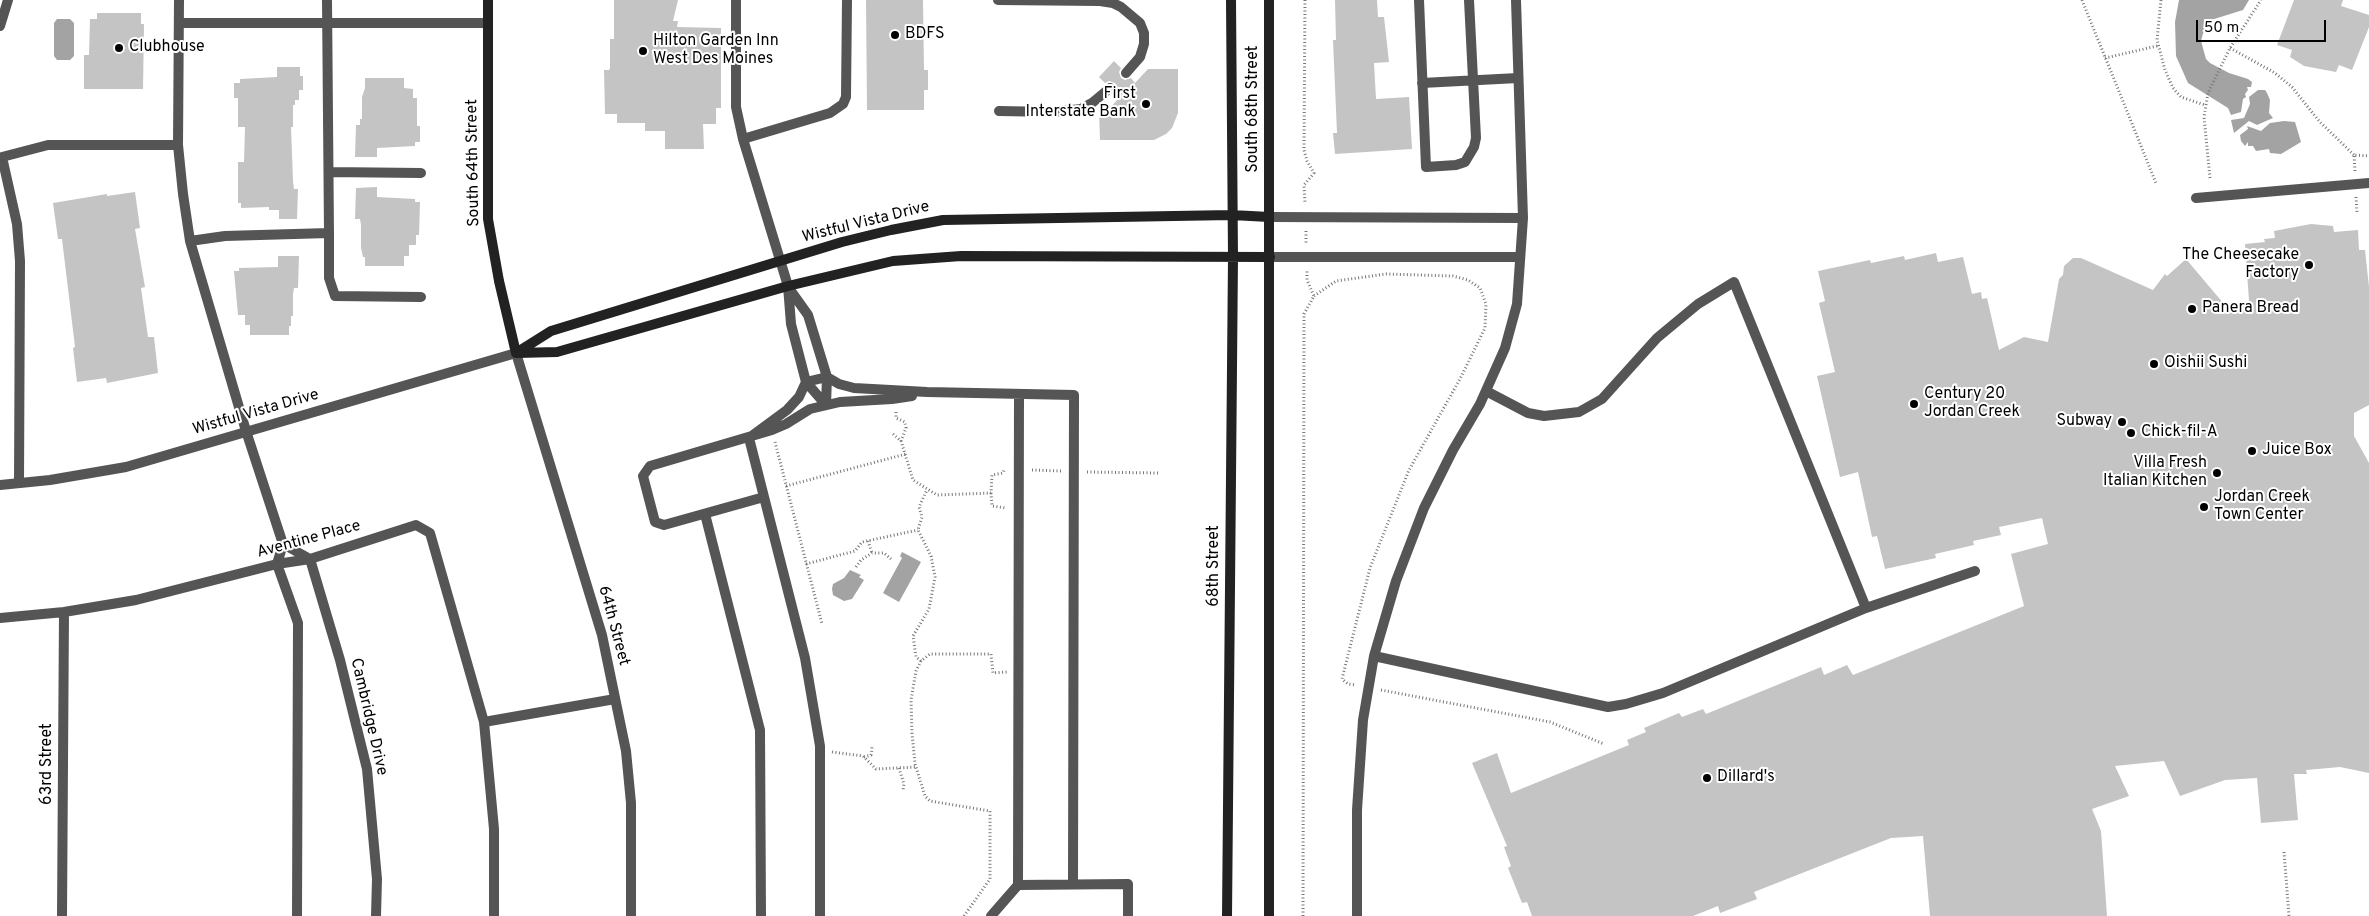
<!DOCTYPE html>
<html>
<head>
<meta charset="utf-8">
<style>
  body { margin:0 }
  #map { position:relative; width:2369px; height:916px; overflow:hidden; background:#fff; font-family:Overpass,sans-serif }
  canvas { display:block }
  .scale { position:absolute; left:2196px; top:20px; width:130px; height:22px; box-sizing:border-box; border:2px solid #000; border-top:0; padding-left:6px; font-size:15px; line-height:18px; white-space:nowrap; color:#000; -webkit-text-stroke:4px #fff; paint-order:stroke }
</style>
</head>
<body>
<div id="map">
<canvas width="2369" height="916"></canvas>
<div class="scale">50 m</div>
</div>
<script>
const ctx = document.querySelector('canvas').getContext('2d');
ctx.lineJoin = 'round';
function paint(path, color) { ctx.fillStyle = color; ctx.fill(path, 'evenodd'); }
const shape = rows => new Path2D(rows.map(r => 'M' + r).join(''));
function stroke(path, color, width, dash) { ctx.strokeStyle = color; ctx.lineWidth = width; ctx.lineCap = dash ? 'butt' : 'round'; ctx.setLineDash(dash || []); ctx.stroke(path); }
function write(font, color, halo, rows, align = 'center') {
  ctx.font = font + ' Overpass,sans-serif'; ctx.lineWidth = 4; ctx.setLineDash([]); ctx.textBaseline = 'middle'; ctx.strokeStyle = halo; ctx.fillStyle = color; for (const [text, x, y, turn = 0] of rows) {
    ctx.save(); ctx.translate(x, y); ctx.rotate((+turn || 0) * Math.PI / 180); ctx.textAlign = isNaN(turn) ? turn : align; if (halo) ctx.strokeText(text, 0, 0); ctx.fillText(text, 0, 0); ctx.restore();
  }
}
paint(shape([
  [2179,0,2249,0,2243,10,2211,20,2204,30,2201,41,2206,59,2210,63,2229,73,2248,79,2252,82,2251,87,2247,87,2248,90,2245,94,2246,97,2243,99,2241,112,2231,115,2228,108,2188,83,2176,56,2175,22],
  [57,19,70,19,74,23,74,56,70,60,57,60,54,56,54,23],
  [2258,90,2265,90,2267,93,2270,100,2269,113,2273,118,2257,125,2249,121,2234,133,2231,120,2244,118,2250,104,2249,97],
  [2284,121,2295,122,2301,142,2281,154,2270,153,2269,149,2256,151,2253,146,2248,146,2248,142,2245,146,2241,141,2240,135,2248,129,2247,126,2261,131,2270,123],
  [902,552,921,562,899,602,883,593,902,558,900,556],
  [850,570,861,575,859,577,864,580,852,599,844,601,833,595,832,589,833,584,844,578]
]), '#a3a3a3');
paint(shape([
  [614,0,678,0,673,21,678,21,677,27,721,28,721,108,716,108,716,124,703,124,704,149,665,149,665,131,645,131,645,123,617,123,617,114,605,114,604,70,609,70,610,68,610,39,614,39],
  [866,0,923,0,924,70,928,70,928,90,924,90,924,110,867,110],
  [1335,0,1377,0,1378,17,1384,17,1389,62,1374,63,1376,99,1409,97,1412,149,1335,154,1333,133,1337,133,1333,40,1336,40],
  [2294,0,2343,0,2341,6,2369,15,2369,27,2352,70,2339,65,2336,72,2304,66,2290,57,2292,50,2277,45],
  [97,13,141,13,141,24,144,24,143,89,84,89,84,55,89,55,90,19,97,19],
  [1114,61,1121,68,1119,72,1121,78,1125,80,1131,78,1135,83,1148,69,1178,69,1178,113,1172,128,1166,134,1154,140,1100,140,1099,112,1106,112,1120,97,1115,93,1117,87,1115,83,1109,81,1105,83,1099,77],
  [277,67,300,67,300,76,303,76,303,90,299,90,299,100,295,100,295,105,293,105,293,127,291,127,293,181,294,189,298,189,297,219,279,219,279,210,269,210,269,207,241,208,241,203,238,203,238,162,244,162,245,127,238,127,238,98,234,98,234,83,240,83,240,79,277,77],
  [365,78,404,78,404,88,413,89,413,98,417,98,417,126,420,126,420,142,415,142,415,146,377,148,377,157,355,157,356,125,360,125,360,119,362,119,362,97,365,88],
  [377,187,377,197,415,199,415,202,420,202,419,235,416,235,416,245,409,245,409,256,404,256,404,266,365,266,365,257,363,257,361,248,361,225,360,219,355,219,356,188],
  [135,192,140,228,135,229,145,287,141,288,148,337,154,337,158,373,107,383,106,378,77,382,73,348,75,347,62,239,58,239,53,203,107,194,107,196],
  [2311,224,2333,226,2334,232,2358,230,2359,250,2365,250,2369,287,2369,405,2354,413,2354,436,2369,463,2369,773,2340,767,2306,770,2307,774,2294,774,2298,820,2261,823,2257,778,2225,780,2180,796,2164,761,2115,766,2129,796,2092,809,2101,831,2107,916,1930,916,1923,836,1891,838,1754,892,1757,899,1720,913,1718,906,1693,916,1532,916,1527,902,1522,903,1508,868,1511,866,1504,847,1507,846,1472,763,1497,753,1511,793,1629,745,1627,740,1646,732,1644,728,1679,713,1682,717,1703,709,1706,714,1821,667,1824,675,1847,665,1853,675,2024,606,2011,554,2048,544,2042,518,1999,527,2001,535,1973,541,1974,545,1935,554,1936,558,1885,569,1877,536,1872,537,1858,472,1840,477,1817,376,1835,372,1819,303,1825,301,1818,271,1870,260,1871,263,1904,256,1905,260,1936,253,1938,262,1963,257,1972,294,1981,292,1982,299,1987,298,1999,350,2024,337,2048,342,2059,279,2063,275,2064,266,2073,258,2081,258,2153,290,2165,274,2167,276,2186,259,2224,304,2249,301,2245,244,2265,242,2264,239,2275,238,2274,231],
  [278,256,299,256,298,288,294,288,293,294,293,316,291,316,291,326,289,326,289,335,250,335,250,325,245,325,245,315,238,315,234,271,239,271,239,268,278,267]
]), '#c4c4c4');
stroke(shape([
  [1305,0,1304,150,1307,161,1314,173,1304,185,1305,204],
  [2082,0,2156,183],
  [2161,0,2157,40,2165,70,2173,88,2181,97,2205,105],
  [2230,48,2275,73,2292,87,2319,121,2354,155],
  [2105,58,2157,46],
  [2355,171,2354,155,2369,156],
  [2210,178,2204,117,2208,93,2230,48,2261,0],
  [2356,197,2357,212],
  [1306,231,1306,244],
  [1314,296,1336,281,1386,274,1453,276,1468,280,1480,288,1486,304,1485,328,1460,379,1409,470,1370,568,1342,679,1348,684,1356,685],
  [896,412,896,418,905,422,906,428,901,441],
  [893,434,901,441,913,480,937,495,991,493,992,475,1003,473,1004,470],
  [775,442,822,624],
  [1032,470,1061,471],
  [1087,472,1159,473],
  [786,486,906,454],
  [991,493,992,506,1006,508],
  [868,541,872,553],
  [806,564,855,551,862,542,918,530],
  [856,567,861,560,872,553,884,553,891,559],
  [921,661,916,657,913,636,929,609,935,577,931,556,918,530,922,517,919,507,927,490],
  [1381,690,1550,722,1604,744],
  [832,752,863,756,876,769,916,767],
  [864,757,871,755,872,747],
  [899,768,904,784,903,790],
  [2284,852,2289,916],
  [964,916,990,879,990,811,930,801,925,796,915,764,912,733,911,700,916,671,921,661,930,654,991,654,993,673,1007,672],
  [1303,916,1304,314,1314,296,1307,280,1307,270]
]), '#777', 3, [1, 2.5]);
stroke(shape([
  [179,0,178,145,183,194,190,241,246,431,283,544,277,564,298,623,297,916],
  [736,0,736,107,743,139,788,286,791,324,806,382,826,405],
  [998,0,1100,1,1113,3,1121,7,1140,23,1144,33,1144,44,1140,57,1126,73],
  [1419,0,1426,167,1456,165,1465,162,1474,147,1476,138,1469,0],
  [179,23,488,23],
  [0,26,8,0],
  [1422,83,1518,78],
  [999,111,1053,112,1081,109,1092,103,1110,88],
  [743,139,830,113,843,104,846,97,847,0],
  [329,172,421,173],
  [2196,198,2369,183],
  [1269,217,1523,218],
  [329,233,329,278,335,296,421,297],
  [190,241,225,236,329,233,327,0],
  [1270,257,1520,257],
  [788,287,808,315,827,377,826,405],
  [1486,391,1528,413,1544,416,1579,412,1602,399,1657,338,1698,304,1734,282,1866,608],
  [749,438,787,410,799,397,806,382,827,377,839,384,854,388,927,392,1074,395,1073,884],
  [749,438,805,658,820,746,820,916],
  [19,483,20,261,17,224,2,157,48,145,178,145],
  [764,497,664,525,655,522,643,476,650,466,772,430,786,424,810,409,840,402,892,399,912,396],
  [705,514,760,730,761,916],
  [283,544,310,559,340,660,367,769,377,879,376,916],
  [0,618,64,612,136,600,277,564,310,559,416,525,430,533,484,722,494,829,494,916],
  [1374,656,1608,707,1626,704,1663,693,1866,608,1975,571],
  [484,722,615,699],
  [1018,885,1128,884,1128,916],
  [62,916,64,612],
  [991,916,1018,885,1019,394],
  [1357,916,1357,810,1363,720,1374,656,1396,581,1424,508,1453,450,1480,404,1505,348,1517,304,1523,218,1516,0]
]), '#555', 10);
stroke(shape([
  [0,485,50,480,126,467,516,353,602,635,626,751,631,803,631,916]
]), '#555', 10);
stroke(shape([
  [488,0,488,219,499,281,516,353],
  [1269,0,1269,916],
  [516,353,551,331,842,242,891,230,943,220,1232,215,1269,217],
  [517,353,557,352,788,286,893,261,961,256,1270,257],
  [1227,916,1233,257,1231,0]
]), '#222', 10);
for (const [x, y, r, color] of [
  [895,35,5,"#000"],
  [119,48,5,"#000"],
  [643,51,5,"#000"],
  [1146,104,5,"#000"],
  [2309,265,5,"#000"],
  [2192,309,5,"#000"],
  [2154,364,5,"#000"],
  [1914,404,5,"#000"],
  [2122,422,5,"#000"],
  [2131,433,5,"#000"],
  [2252,451,5,"#000"],
  [2217,473,5,"#000"],
  [2204,507,5,"#000"],
  [1707,778,5,"#000"]
]) { const dot = new Path2D(); dot.arc(x, y, r, 0, 2 * Math.PI); ctx.fillStyle = color; ctx.fill(dot); stroke(dot, '#fff', 2); }
write('16px', '#000', '#fff', [
  ["BDFS",905,35],
  ["Hilton Garden Inn",653,42],
  ["West Des Moines",653,60],
  ["Clubhouse",129,48],
  ["First",1136,95,"right"],
  ["Interstate Bank",1136,113,"right"],
  ["The Cheesecake",2299,256,"right"],
  ["Factory",2299,274,"right"],
  ["Panera Bread",2202,309],
  ["Oishii Sushi",2164,364],
  ["Century 20",1924,395],
  ["Jordan Creek",1924,413],
  ["Subway",2112,422,"right"],
  ["Chick-fil-A",2141,433],
  ["Juice Box",2262,451],
  ["Villa Fresh",2207,464,"right"],
  ["Italian Kitchen",2207,482,"right"],
  ["Jordan Creek",2214,498],
  ["Town Center",2214,516],
  ["Dillard's",1717,778]
], 'left');
write('16px', '#000', '#fff', [
  ["South 68th Street",1254,109,-90],
  ["South 64th Street",474,163,-91],
  ["Wistful Vista Drive",866,223,-14],
  ["Wistful Vista Drive",256,413,-16],
  ["Aventine Place",309,540,-15],
  ["68th Street",1215,566,-90],
  ["64th Street",613,626,75],
  ["Cambridge Drive",368,717,77],
  ["63rd Street",48,764,-90]
]);
</script>
</body>
</html>
